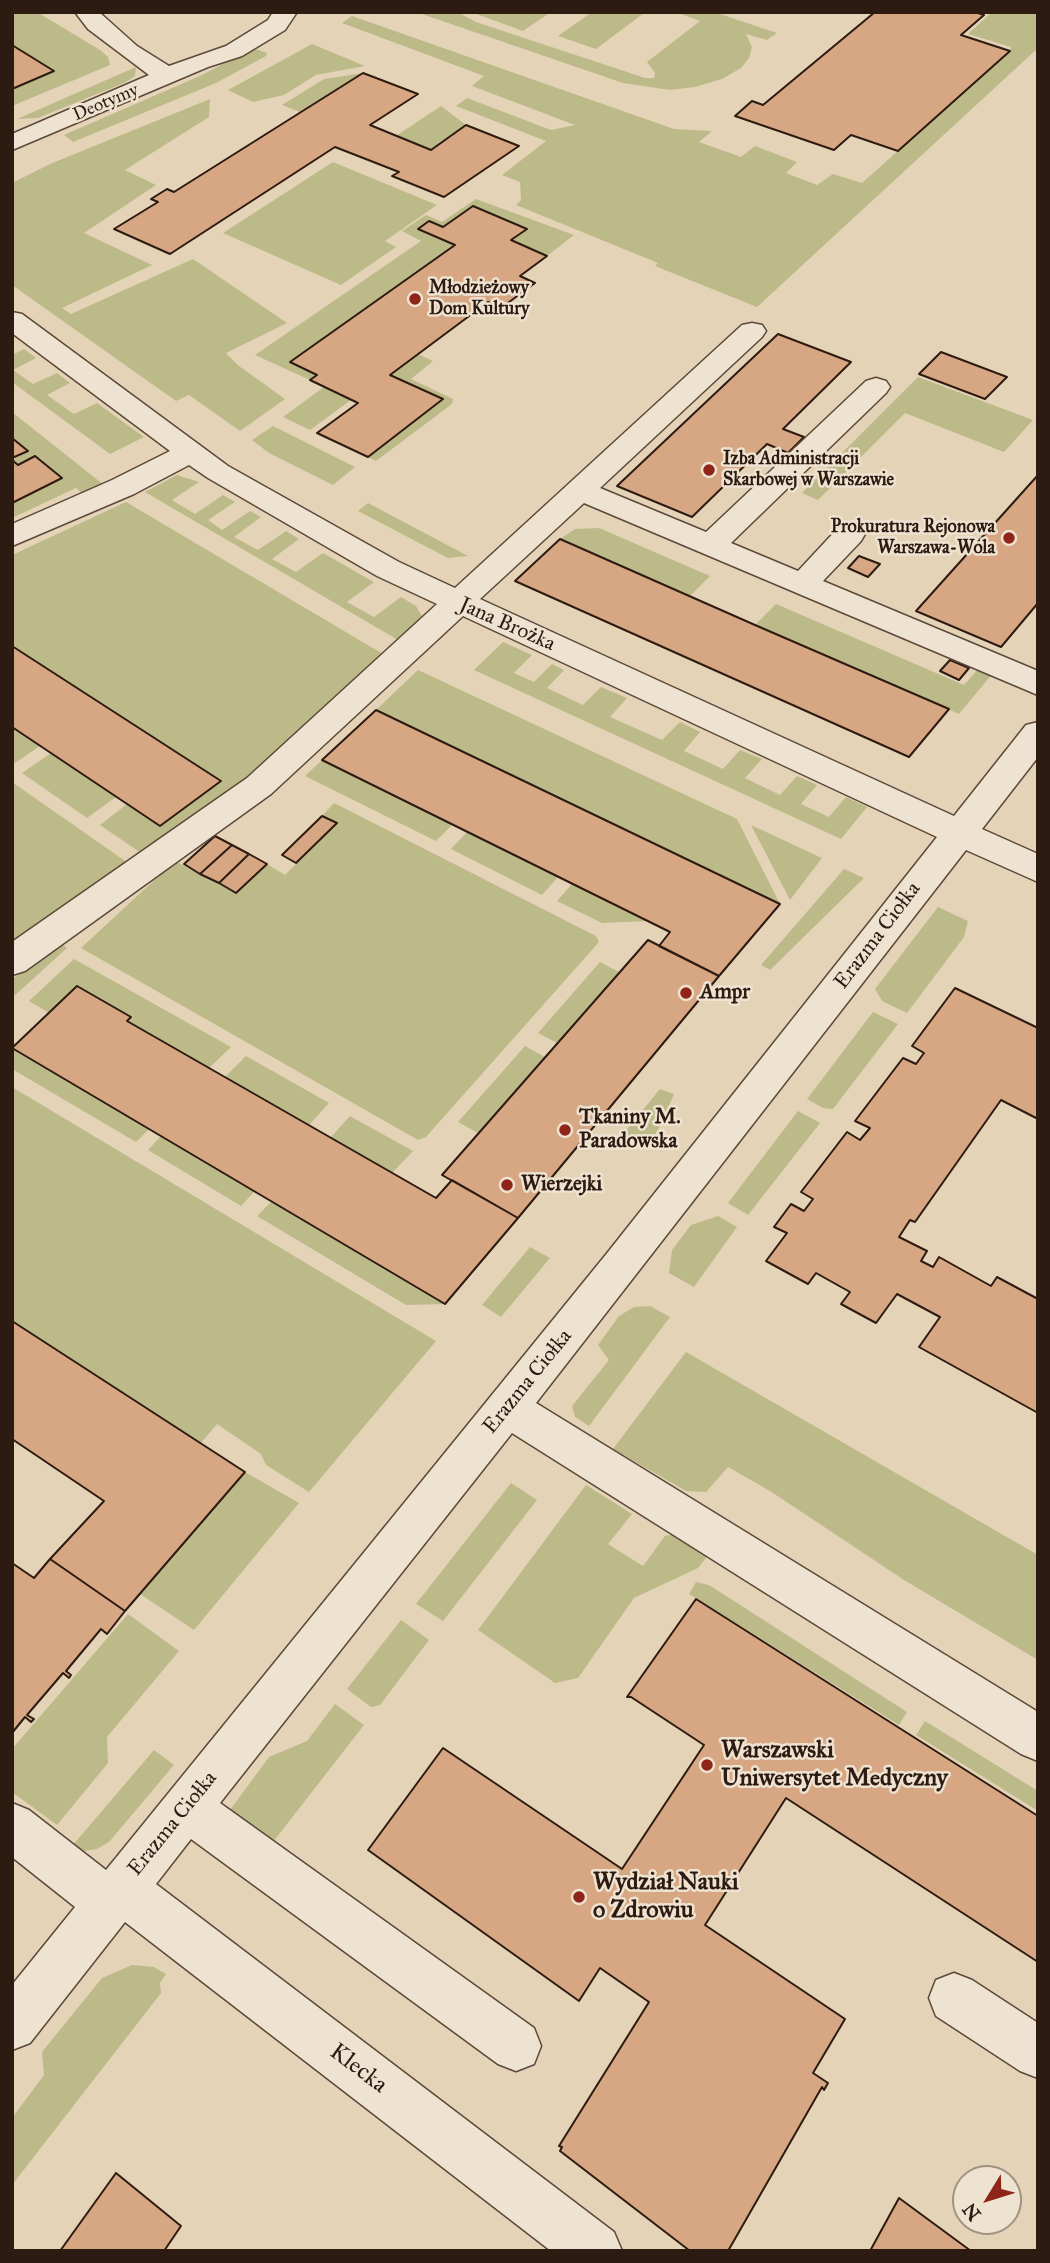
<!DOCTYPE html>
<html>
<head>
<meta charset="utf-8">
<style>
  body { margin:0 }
  #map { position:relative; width:1050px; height:2263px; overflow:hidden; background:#e5d3b7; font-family:"IM FELL Great Primer",serif }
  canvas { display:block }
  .frame { position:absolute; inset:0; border:14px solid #2d1a11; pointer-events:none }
  .north { position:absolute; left:952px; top:2165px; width:70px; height:70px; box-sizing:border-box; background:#eee2d0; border:2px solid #a19284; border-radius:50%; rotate:232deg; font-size:19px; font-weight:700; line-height:28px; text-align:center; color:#2d1a11 }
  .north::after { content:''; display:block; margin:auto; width:24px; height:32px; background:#8f2418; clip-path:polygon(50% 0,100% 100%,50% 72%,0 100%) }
</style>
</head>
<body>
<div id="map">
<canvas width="1050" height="2263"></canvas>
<div class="frame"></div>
<div class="north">N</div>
</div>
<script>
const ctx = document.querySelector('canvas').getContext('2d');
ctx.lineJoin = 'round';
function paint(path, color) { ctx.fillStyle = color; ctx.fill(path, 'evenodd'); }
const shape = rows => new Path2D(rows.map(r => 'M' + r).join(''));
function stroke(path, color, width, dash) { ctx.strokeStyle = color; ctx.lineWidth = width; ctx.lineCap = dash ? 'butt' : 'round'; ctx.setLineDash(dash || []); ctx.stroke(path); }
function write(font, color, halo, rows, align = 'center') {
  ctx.font = font + ' "IM FELL Great Primer",serif'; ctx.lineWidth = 5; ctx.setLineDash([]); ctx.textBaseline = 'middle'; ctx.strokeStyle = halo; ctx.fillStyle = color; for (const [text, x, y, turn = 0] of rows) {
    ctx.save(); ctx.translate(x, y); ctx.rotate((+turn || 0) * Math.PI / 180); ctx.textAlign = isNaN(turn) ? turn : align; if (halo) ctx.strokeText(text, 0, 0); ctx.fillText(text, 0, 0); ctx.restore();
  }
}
paint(shape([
  [12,12,37,12,100,50,108,57,110,65,12,106,12,89,54,71,12,45],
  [416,12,457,12,476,22,645,78,654,78,655,73,647,62,700,21,676,12,714,12,777,33,767,40,746,34,752,47,749,58,741,68,722,79,695,87,670,90,623,83],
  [471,12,551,12,523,31],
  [592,12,641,12,644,13,596,49,558,36],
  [992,12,1038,13,1038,48,757,307,655,266,658,263,516,205,521,200,520,182,502,175,546,141,456,106,467,98,551,130,575,125,472,86,484,76,342,23,352,16,674,129,712,131,699,142,741,157,755,146,797,162,786,173,817,185,833,174,862,183,1010,51,1011,47,968,34],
  [312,44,365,66,316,75,284,95,253,102,228,90],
  [253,48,267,53,266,56,216,83,73,142,64,135,202,75],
  [136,67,135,76,124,83,38,118,17,119],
  [363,73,300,112,282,105,324,79],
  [210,99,209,117,125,170,156,185,84,233,152,265,62,308,71,314,193,259,287,323,226,353,239,366,285,399,240,431,189,395,176,401,12,285,12,183,50,164],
  [441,106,466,125,431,150,396,136],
  [333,162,437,205,385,241,396,247,341,285,223,233],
  [476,199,574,235,547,256,511,240,526,228,473,207,443,227,419,229,455,245,291,362,317,375,310,380,255,355,421,241,402,231,426,215,442,222],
  [24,349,36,358,13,370,33,384,57,373,70,383,47,395,74,414,97,403,144,437,110,454,12,382,12,355],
  [418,354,433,361,411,379,453,399,452,404,376,461,368,457,443,400,390,375],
  [918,377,1033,420,1004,452,905,413,818,500,802,493],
  [324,387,351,400,310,430,283,417],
  [12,412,104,485,83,494,76,488,12,518,12,503,35,456,18,465,12,460,28,451,12,438],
  [273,426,355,467,333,485,269,453,252,440],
  [177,475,199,482,172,500,195,514,223,495,235,502,208,520,222,530,250,511,261,517,234,537,258,550,286,531,299,539,272,559,296,572,323,553,374,582,347,602,374,617,401,597,416,606,423,618,398,640,145,492],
  [126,502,383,654,252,774,141,853,100,825,127,804,160,826,220,782,12,646,12,555],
  [368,503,468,556,448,558,358,511],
  [599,528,710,576,690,596,560,539,575,529],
  [776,604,964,685,980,667,993,673,959,714,755,625],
  [503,642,532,655,514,673,534,682,552,664,564,670,547,688,583,705,601,687,627,698,610,717,662,740,680,722,700,732,684,751,723,769,740,750,762,759,745,778,780,795,797,776,817,785,801,804,829,817,846,797,867,807,841,839,474,670],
  [418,670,737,819,780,904,376,710],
  [12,727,40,746,12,765],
  [51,753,116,797,87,818,22,773],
  [322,760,453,824,436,841,305,776],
  [12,782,128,863,12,944],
  [334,803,596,936,599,942,426,1137,418,1140,81,948,175,861,236,893,267,864,285,875,336,824,322,816],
  [751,825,822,858,790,900],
  [467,832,558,877,542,895,451,849],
  [844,869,864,878,770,970,761,965],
  [572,884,647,921,602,923,557,901],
  [938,907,968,921,964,937,907,1013,882,1001,875,989],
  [61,944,67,948,12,998,12,979],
  [74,959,231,1047,209,1068,127,1021,131,1017,77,986,49,1013,29,1001],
  [600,962,619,972,557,1043,538,1033],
  [873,1012,898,1024,833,1109,823,1108,807,1099],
  [525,1046,545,1057,478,1133,458,1122],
  [12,1048,149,1129,136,1142,12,1069],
  [246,1056,329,1103,309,1125,225,1077],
  [12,1087,436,1341,309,1492,266,1465,261,1454,217,1424,201,1443,12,1321],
  [660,1089,674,1094,650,1148,620,1138],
  [798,1111,820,1123,748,1215,728,1203],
  [350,1116,413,1151,392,1173,330,1138],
  [161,1136,255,1191,241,1206,148,1150],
  [272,1201,445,1304,406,1305,257,1216],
  [718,1216,737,1227,694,1287,669,1273,672,1250,691,1225],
  [530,1247,550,1258,501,1317,482,1305],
  [650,1306,670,1317,589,1426,575,1417,572,1406,609,1360,598,1345,619,1316,634,1307],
  [686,1352,1038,1555,1038,1660,904,1580,770,1491,728,1467,706,1492,686,1491,613,1449],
  [245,1472,299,1503,194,1630,140,1594],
  [511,1483,537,1500,443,1621,416,1604],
  [586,1485,632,1514,608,1544,643,1566,665,1536,675,1534,709,1554,698,1568,634,1598,578,1678,555,1683,478,1630],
  [696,1582,709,1585,907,1712,899,1725,689,1594],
  [128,1614,179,1651,107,1737,108,1763,57,1825,12,1792,12,1749],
  [401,1620,429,1640,380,1705,371,1707,347,1689],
  [335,1704,364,1725,273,1842,230,1810,269,1757,307,1741],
  [925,1721,1038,1791,1038,1811,916,1735],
  [154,1750,174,1765,109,1842,97,1849,84,1851,72,1846],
  [132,1965,154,1967,166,1974,160,1983,161,1993,12,2185,12,2118,44,2075,42,2052,102,1978]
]), '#bcba89');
const building = shape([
  [875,12,975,12,984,15,961,35,1010,51,898,151,851,135,834,150,735,116,752,101,763,105,875,12],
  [12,45,54,71,12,89,12,45],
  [363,73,418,94,370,125,431,150,466,125,519,146,444,197,392,176,399,172,335,147,170,254,114,229,158,202,151,199,167,189,174,192,363,73],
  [473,206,527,229,511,240,547,256,520,276,535,283,501,308,488,302,390,375,443,399,368,457,317,433,358,403,310,380,317,375,290,362,455,245,418,229,429,221,443,227,473,206],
  [778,334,851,362,783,429,804,437,788,453,767,444,692,517,617,486,778,334],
  [941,352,1007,377,985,399,919,374,941,352],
  [12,438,28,451,12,458,12,438],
  [35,456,62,478,12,503,12,460,18,465,35,456],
  [1038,475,1038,603,1001,647,916,611,1038,475],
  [560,539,755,625,949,709,909,757,515,581,560,539],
  [859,556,880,564,868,577,848,568,859,556],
  [12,646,221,781,160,826,12,727,12,646],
  [950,660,969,668,959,680,940,671,950,660],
  [376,710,780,904,719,976,659,946,670,932,322,760,376,710],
  [322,816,337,823,296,863,282,855,322,816],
  [215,836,232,845,200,874,184,864,215,836],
  [232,845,249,854,219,883,200,874,232,845],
  [249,854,267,864,236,893,219,883,249,854],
  [648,940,719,976,518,1218,442,1175,648,940],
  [77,986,131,1017,127,1021,436,1198,452,1180,518,1218,445,1304,12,1048,77,986],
  [955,988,1038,1028,1038,1119,1001,1100,915,1222,910,1220,899,1237,927,1251,921,1261,933,1267,939,1257,991,1286,997,1277,1038,1299,1038,1413,919,1347,940,1317,897,1294,876,1323,841,1304,850,1292,816,1273,808,1284,766,1261,787,1233,774,1227,791,1204,804,1211,813,1199,801,1192,847,1132,860,1140,870,1128,855,1121,903,1058,916,1064,924,1053,912,1046,955,988],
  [12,1321,245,1472,125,1611,50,1559,104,1501,12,1439,12,1321],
  [50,1559,125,1611,107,1634,101,1629,66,1671,71,1675,69,1678,63,1673,27,1715,34,1719,31,1722,25,1717,12,1733,12,1563,34,1578,50,1559],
  [696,1599,1038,1816,1038,1962,786,1798,705,1925,845,2019,813,2073,828,2083,824,2090,822,2087,728,2251,690,2251,560,2151,562,2147,559,2146,649,2002,600,1968,579,2001,368,1850,443,1748,622,1869,704,1745,631,1697,627,1697,696,1599],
  [116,2173,181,2226,164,2251,60,2251,116,2173],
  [899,2198,971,2251,870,2251,899,2198]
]);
paint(building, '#d6a782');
stroke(building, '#2d1a11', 2);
const minor = shape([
  [75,12,99,12,137,46,169,66,226,46,268,20,273,12,297,12,285,30,242,56,208,67,12,150,12,134,149,75,88,29,75,12],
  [12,312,22,314,228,466,399,562,455,588,742,325,752,323,762,325,766,331,762,337,600,488,706,532,866,381,876,378,886,381,890,387,886,393,731,543,798,571,839,527,850,524,861,527,865,534,861,541,823,581,1038,671,1038,695,584,503,480,599,954,816,1026,725,1038,722,1038,757,982,829,1038,854,1038,882,966,850,536,1403,1038,1712,1038,1761,1021,1754,512,1433,220,1803,534,2028,541,2046,534,2064,516,2071,498,2064,191,1839,156,1884,614,2232,622,2251,551,2251,125,1922,30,2043,12,2050,12,1985,75,1907,12,1857,12,1803,29,1810,106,1870,608,1252,937,837,463,616,271,794,25,971,12,975,12,942,247,778,437,604,377,576,208,478,189,465,134,494,12,546,12,524,112,480,170,451,12,333,12,312],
  [954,1973,972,1980,1038,2023,1038,2078,1020,2071,936,2016,929,1998,936,1980,954,1973]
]);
stroke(minor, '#5b483a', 3);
paint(minor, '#eee2d0');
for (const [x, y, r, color] of [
  [415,299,7,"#8f2418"],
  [709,470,7,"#8f2418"],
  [1009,538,7,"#8f2418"],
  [686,993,7,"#8f2418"],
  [565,1130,7,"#8f2418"],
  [507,1185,7,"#8f2418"],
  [707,1765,7,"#8f2418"],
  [579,1897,7,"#8f2418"]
]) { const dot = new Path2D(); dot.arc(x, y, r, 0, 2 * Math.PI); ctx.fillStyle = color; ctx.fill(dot); stroke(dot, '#eee2d0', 2.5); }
write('18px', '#2d1a11', '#eee2d0', [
  ["Deotymy",106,103,-23]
]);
write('bold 18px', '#2d1a11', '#eee2d0', [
  ["Młodzieżowy",429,289],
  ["Dom Kultury",429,310],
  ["Izba Administracji",723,460],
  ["Skarbowej w Warszawie",723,481],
  ["Prokuratura Rejonowa",995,528,"right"],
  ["Warszawa-Wola",995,549,"right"]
], 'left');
write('21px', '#2d1a11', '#eee2d0', [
  ["Jana Brożka",507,625,24],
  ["Erazma Ciołka",878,936,-53],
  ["Erazma Ciołka",528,1382,-51],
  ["Erazma Ciołka",173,1824,-51]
]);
write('bold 21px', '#2d1a11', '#eee2d0', [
  ["Ampr",700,993],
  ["Tkaniny M.",579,1118],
  ["Paradowska",579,1142],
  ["Wierzejki",521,1185]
], 'left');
write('bold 24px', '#2d1a11', '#eee2d0', [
  ["Warszawski",721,1751],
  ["Uniwersytet Medyczny",721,1779],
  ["Wydział Nauki",593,1883],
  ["o Zdrowiu",593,1911]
], 'left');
write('24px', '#2d1a11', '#eee2d0', [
  ["Klecka",358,2069,37]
]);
</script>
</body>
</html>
